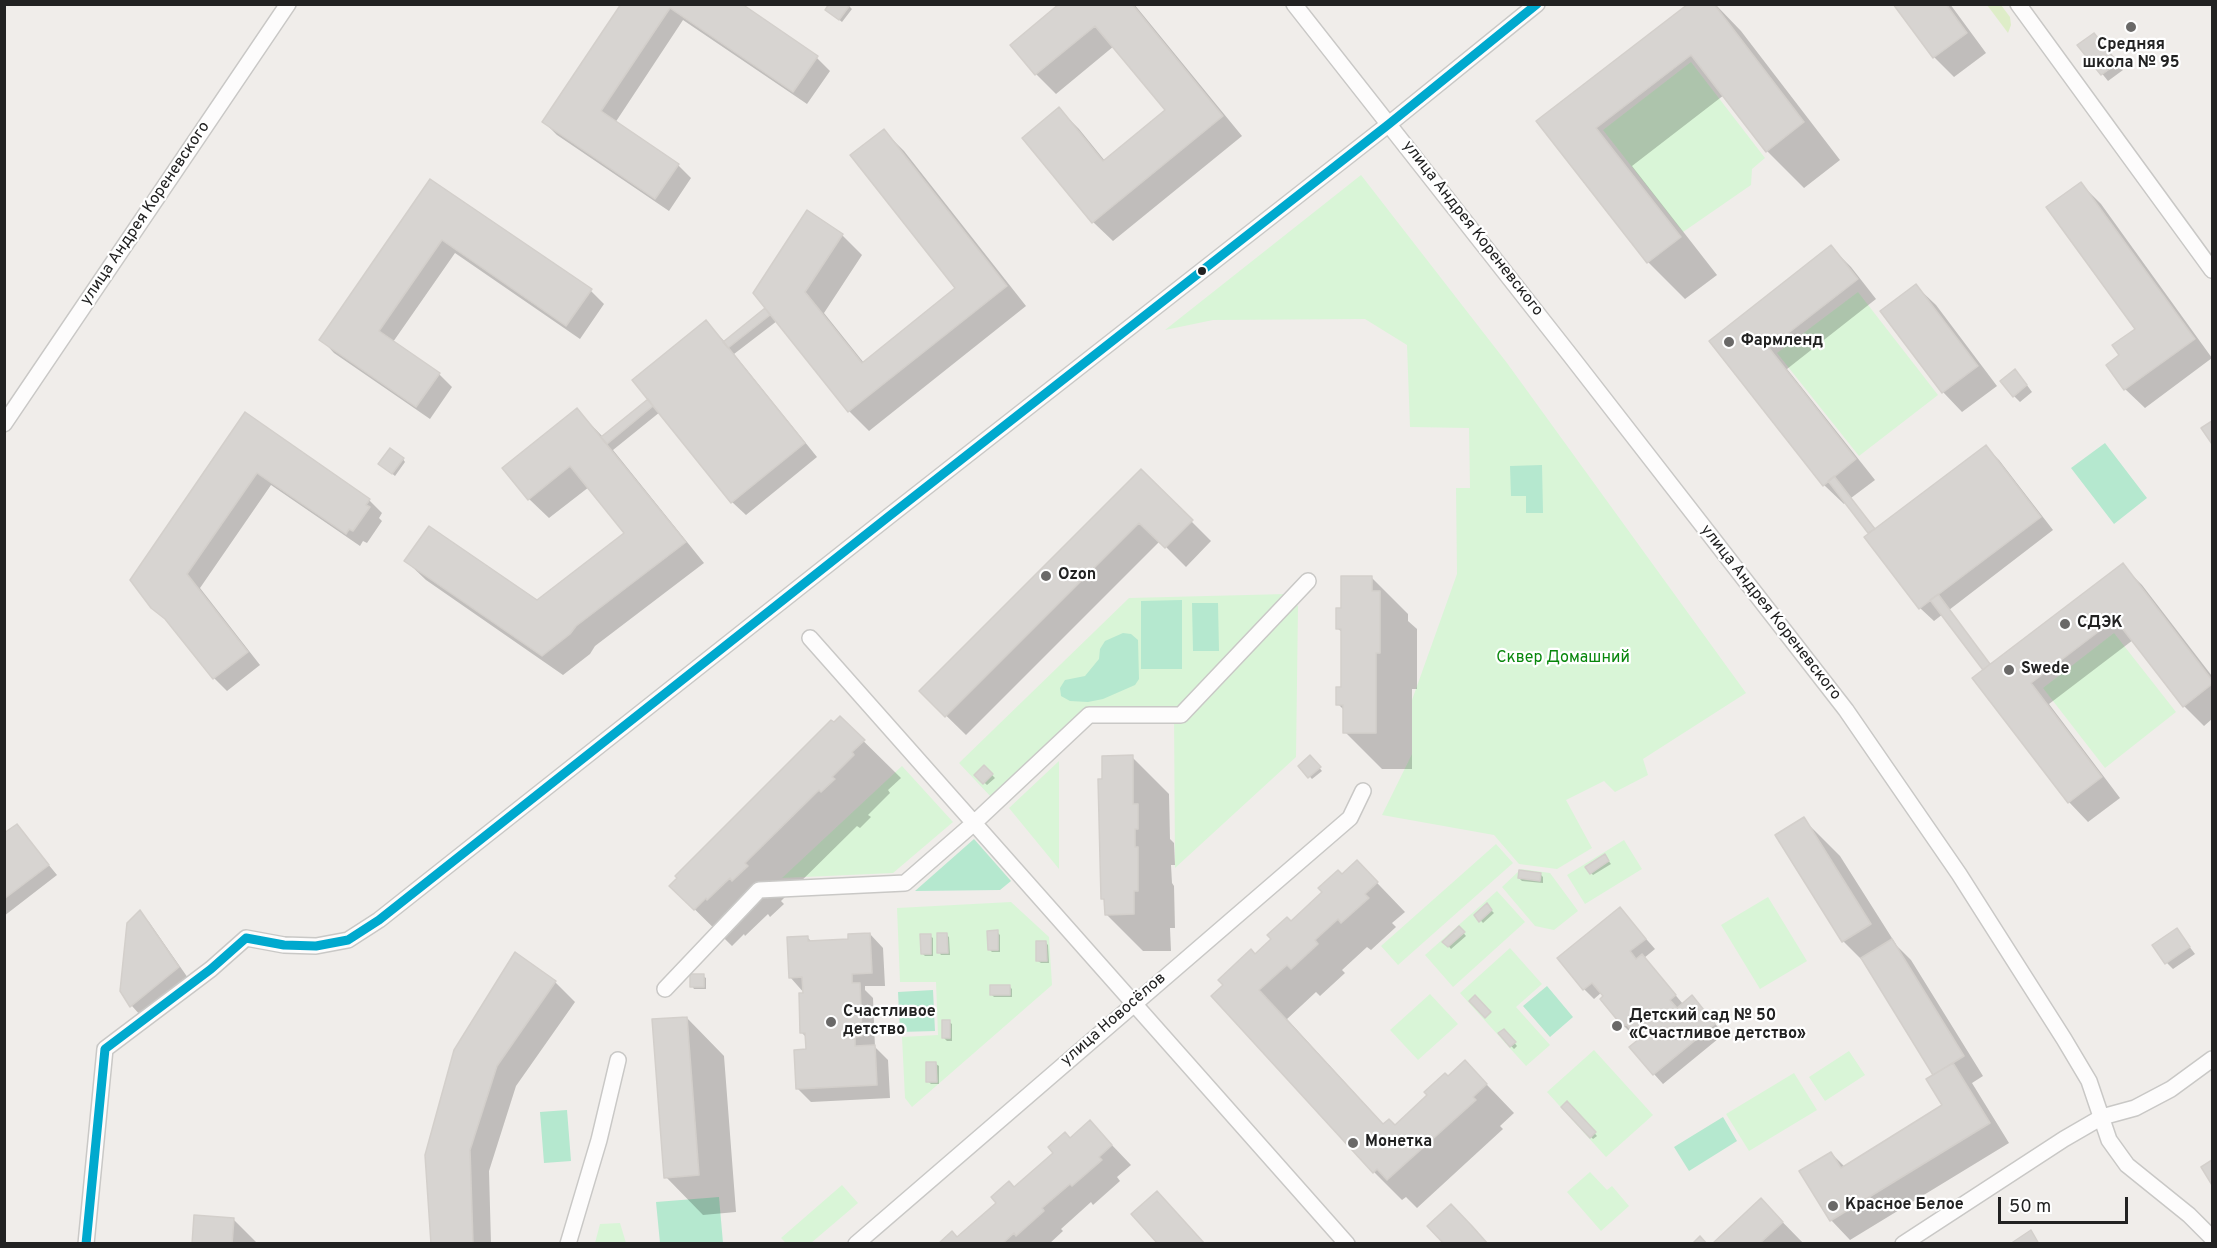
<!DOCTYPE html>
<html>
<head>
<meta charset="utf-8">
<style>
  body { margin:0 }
  #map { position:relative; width:2217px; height:1248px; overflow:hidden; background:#f0edea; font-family:Overpass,sans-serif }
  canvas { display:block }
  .frame { position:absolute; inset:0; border:6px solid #222; pointer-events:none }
  .scale { position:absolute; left:1998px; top:1197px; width:130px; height:27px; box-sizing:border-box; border:3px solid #222; border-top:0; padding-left:8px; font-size:18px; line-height:21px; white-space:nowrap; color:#222; -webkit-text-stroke:4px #fff; paint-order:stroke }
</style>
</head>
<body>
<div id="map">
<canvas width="2217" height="1248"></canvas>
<div class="frame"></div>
<div class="scale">50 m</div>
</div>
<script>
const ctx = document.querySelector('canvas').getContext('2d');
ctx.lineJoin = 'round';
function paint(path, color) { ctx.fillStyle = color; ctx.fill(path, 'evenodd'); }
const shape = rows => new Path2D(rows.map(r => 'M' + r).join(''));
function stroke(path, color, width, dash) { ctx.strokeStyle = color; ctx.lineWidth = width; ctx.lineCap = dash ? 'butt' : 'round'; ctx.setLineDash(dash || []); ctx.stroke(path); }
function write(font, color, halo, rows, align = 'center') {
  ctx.font = font + ' Overpass,sans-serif'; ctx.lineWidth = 4.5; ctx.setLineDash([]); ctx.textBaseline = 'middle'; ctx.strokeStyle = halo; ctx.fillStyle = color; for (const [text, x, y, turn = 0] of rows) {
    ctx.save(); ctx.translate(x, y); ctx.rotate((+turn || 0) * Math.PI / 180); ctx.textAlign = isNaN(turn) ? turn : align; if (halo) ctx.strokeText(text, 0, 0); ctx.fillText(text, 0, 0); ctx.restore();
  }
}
paint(shape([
  [1987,5,2001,5,2010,17,2011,25,2008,33]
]), '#deedc8');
paint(shape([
  [1691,62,1765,158,1752,169,1751,185,1683,232,1603,130],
  [1361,175,1507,363,1746,693,1643,759,1648,775,1615,792,1604,781,1566,800,1592,848,1557,869,1519,864,1494,835,1382,815,1412,754,1412,700,1457,574,1456,488,1470,488,1469,428,1410,427,1407,345,1365,319,1213,320,1165,330],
  [1858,292,1938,395,1859,456,1777,353],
  [1286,594,1298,606,1296,757,1175,868,1174,710,1086,712,992,798,959,763,1129,598],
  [2114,633,2176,712,2105,768,2043,688],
  [1059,761,1059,869,1009,808],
  [902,766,953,822,893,873,782,878],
  [1624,840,1642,869,1585,904,1567,875],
  [1496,844,1513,863,1398,965,1381,946],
  [1521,869,1550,873,1578,911,1554,930,1535,926,1502,887],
  [1497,891,1525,922,1453,987,1425,955],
  [1768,897,1807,961,1760,989,1721,925],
  [1011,902,1049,937,1052,985,912,1107,905,1098,902,1037,938,1035,936,982,900,982,897,908],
  [1510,948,1542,984,1516,1007,1550,1045,1526,1066,1460,993],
  [1430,994,1458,1024,1418,1060,1390,1030],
  [1594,1050,1653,1115,1606,1157,1547,1092],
  [1849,1051,1865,1075,1825,1101,1809,1077],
  [1794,1073,1817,1110,1749,1151,1726,1114],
  [1590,1172,1607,1190,1612,1186,1629,1206,1601,1231,1567,1192],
  [842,1185,858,1203,811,1243,786,1243,781,1238],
  [620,1223,626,1243,595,1243,600,1224]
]), '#d9f5d7');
paint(shape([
  [2105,443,2147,498,2114,524,2071,468],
  [1542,465,1543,513,1526,513,1526,496,1511,496,1510,466],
  [1182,600,1182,669,1141,669,1141,601],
  [1192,603,1218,603,1219,651,1193,651],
  [1123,633,1131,634,1138,640,1139,679,1135,685,1103,699,1088,702,1070,701,1061,696,1060,688,1065,680,1085,676,1099,659,1100,649,1105,641],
  [974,839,1011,881,1000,890,915,891],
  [1547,986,1573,1017,1550,1037,1523,1006],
  [933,990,935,1031,900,1032,898,992],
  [567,1110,571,1161,544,1163,540,1112],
  [1723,1117,1737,1141,1689,1171,1674,1147],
  [719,1197,723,1243,660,1243,656,1202]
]), '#b5e8cf');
paint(shape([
  [623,4,739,4,817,58,830,71,807,104,683,20,615,123,678,165,691,178,669,211,557,135,544,122],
  [847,4,852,9,842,22,830,12],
  [1061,4,1134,4,1242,136,1113,241,1093,222,1059,109,1079,129,1105,161,1167,111,1114,46,1056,94,1036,74],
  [1690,4,1715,4,1741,31,1840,160,1804,188,1767,151,1724,95,1632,166,1717,275,1685,299,1648,262,1538,121],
  [1895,4,1950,4,1986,53,1954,77,1934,57],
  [2100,41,2123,70,2108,81,2080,46],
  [884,131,904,151,1026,306,869,431,849,411,777,321,734,354,817,457,746,515,732,502,660,412,613,450,704,563,595,646,590,654,563,675,426,580,406,561,537,601,627,533,589,487,549,518,529,499,577,410,603,437,648,401,706,322,725,342,765,310,770,316,842,235,862,255,824,313,864,363,957,289],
  [431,181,591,291,604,304,580,339,455,253,393,342,439,374,452,387,430,419,334,353,321,339],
  [2081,184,2101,204,2212,358,2145,408,2125,389,2137,329],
  [1831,247,1851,267,1876,299,1787,369,1875,480,1851,498,1876,530,1986,447,1999,460,2053,530,1949,610,1991,666,2122,565,2142,585,2212,676,2212,719,2204,726,2184,706,2133,640,2049,704,2120,798,2088,822,2069,802,1985,670,1943,614,1934,621,1920,608,1871,534,1846,502,1844,504,1824,485,1711,342],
  [1916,286,1936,305,1997,386,1962,412,1943,392],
  [2021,377,2032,392,2020,402,2014,396],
  [245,414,369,500,382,513,379,518,382,521,367,543,363,541,360,546,271,485,200,588,260,665,227,691,214,678,172,626,152,607],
  [403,459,405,462,395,476,383,466],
  [1141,471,1211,541,1186,567,1160,541,966,735,921,691],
  [1371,577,1408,614,1408,621,1417,629,1417,689,1412,689,1412,769,1382,769,1345,732,1345,711,1338,704,1343,688,1343,633,1337,628,1342,609],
  [840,718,901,778,888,790,890,793,868,815,871,817,860,828,857,826,781,901,784,904,770,917,768,914,745,936,744,934,732,946,671,886],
  [1132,757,1169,794,1170,839,1174,843,1175,865,1171,865,1172,883,1174,886,1175,928,1170,928,1171,951,1143,951,1106,914,1106,902,1102,898,1104,780],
  [1310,757,1322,771,1312,779,1300,766],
  [984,767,995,778,987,785,976,775],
  [1803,819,1840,856,1897,946,1911,960,1983,1076,1972,1083,2009,1143,1850,1240,1831,1220,1831,1153,1845,1167,1944,1106,1935,1076,1867,965,1843,941],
  [17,826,57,875,4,916,4,835],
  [1607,859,1611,864,1593,875,1591,873],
  [1357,862,1405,912,1392,923,1396,927,1371,950,1367,947,1342,970,1345,973,1320,996,1316,992,1287,1019,1384,1125,1395,1127,1465,1062,1514,1113,1500,1126,1503,1129,1417,1208,1406,1197,1402,1200,1374,1172,1213,996],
  [1541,875,1543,877,1543,883,1522,881,1519,878],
  [1487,906,1494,913,1483,923,1476,915],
  [1620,909,1655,949,1644,958,1683,1004,1692,997,1724,1034,1663,1084,1654,1074,1641,1039,1636,1034,1634,1036,1624,1026,1602,992,1594,999,1584,989],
  [140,913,149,922,188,978,141,1016,132,1006,122,991],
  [1459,928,1466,936,1451,949,1445,942],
  [2177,930,2195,954,2173,969,2167,963],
  [997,932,1000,935,1000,952,992,952,989,949],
  [870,934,883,948,885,986,865,986,865,990,873,998,875,1047,888,1060,890,1098,811,1102,797,1088,808,1050,807,1038,802,1033,805,994,790,977,808,938,812,942,850,940],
  [946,935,949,937,950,955,941,955,939,952],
  [930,936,933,938,933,956,925,956,922,953],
  [1046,943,1048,945,1049,963,1041,963,1038,961],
  [516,955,555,982,575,1002,516,1086,489,1171,491,1244,432,1244],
  [703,976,706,978,706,989,694,989,692,986],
  [1009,986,1012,989,1012,997,994,997,992,995],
  [687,1018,724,1056,736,1212,703,1215,666,1177],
  [949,1022,952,1024,952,1041,947,1041,944,1038],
  [1504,1031,1517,1046,1514,1049,1500,1034],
  [936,1064,939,1066,939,1084,931,1084,928,1081],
  [1567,1103,1597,1136,1593,1139,1563,1107],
  [1090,1122,1131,1165,1117,1177,1120,1181,1093,1205,1091,1202,1061,1229,1063,1231,1049,1244,940,1244,957,1239],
  [1761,1200,1804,1244,1714,1244],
  [233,1219,258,1244,193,1244]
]), '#0003');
const building = shape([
  [621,4,742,4,818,56,793,92,670,8,601,111,679,164,655,199,542,122,621,4],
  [829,4,849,4,850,5,839,20,825,10,829,4],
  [1059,4,1132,4,1223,116,1092,223,1022,138,1059,107,1103,161,1165,110,1095,26,1035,75,1010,45,1059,4],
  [1688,4,1714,4,1804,122,1766,152,1691,55,1596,128,1681,237,1647,263,1536,121,1688,4],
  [1893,4,1946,4,1967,33,1933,58,1893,4],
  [2094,33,2118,63,2101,75,2077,45,2094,33],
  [884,129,1007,286,848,412,753,293,807,210,843,234,805,292,862,363,955,288,850,155,884,129],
  [430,179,592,289,566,326,442,240,379,331,440,373,416,407,319,340,430,179],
  [2081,182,2195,339,2124,390,2106,365,2119,355,2112,345,2135,329,2046,207,2081,182],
  [1831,245,1858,279,1769,348,1856,459,1823,486,1709,341,1831,245],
  [1916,284,1978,366,1942,393,1880,311,1916,284],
  [765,308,770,315,728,348,723,342,765,308],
  [706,320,805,443,731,503,632,380,706,320],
  [2015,369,2027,385,2013,397,2000,381,2015,369],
  [648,399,653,406,607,444,601,437,648,399],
  [577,408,686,542,576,626,570,634,542,656,404,561,429,526,537,600,624,533,570,466,528,500,502,468,577,408],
  [245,412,370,499,366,505,370,507,353,531,349,529,346,534,257,473,187,574,248,652,213,679,165,619,151,608,130,580,245,412],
  [2212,421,2212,444,2201,428,2212,421],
  [1986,445,2041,517,1919,609,1864,537,1986,445],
  [390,448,404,458,392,474,378,464,390,448],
  [1141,469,1193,520,1165,548,1139,523,945,717,919,691,1141,469],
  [1834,476,1875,529,1868,533,1828,481,1834,476],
  [2123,563,2212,680,2212,684,2183,707,2115,619,2031,683,2102,777,2068,803,1972,678,2123,563],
  [1341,576,1372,576,1372,591,1380,591,1380,653,1376,653,1376,733,1343,733,1343,705,1336,705,1336,687,1341,687,1341,629,1336,629,1336,608,1341,608,1341,576],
  [1938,594,1990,664,1983,670,1930,600,1938,594],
  [840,716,865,740,852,752,854,755,832,777,835,779,821,792,819,790,745,863,748,866,732,881,730,878,707,900,706,898,694,910,669,886,677,878,675,876,831,720,834,722,840,716],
  [1133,755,1133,804,1138,804,1138,829,1135,829,1135,847,1138,847,1138,891,1134,891,1134,914,1105,915,1104,899,1101,899,1098,779,1102,779,1102,756,1133,755],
  [1310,755,1321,767,1308,778,1298,766,1310,755],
  [984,765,993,774,983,784,974,775,984,765],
  [1804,817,1871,924,1842,942,1775,835,1804,817],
  [17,824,49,865,4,899,4,833,17,824],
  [1605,854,1609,861,1590,874,1585,867,1605,854],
  [1357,860,1378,882,1365,894,1369,898,1341,923,1338,919,1315,940,1318,944,1291,969,1287,965,1259,990,1383,1124,1389,1119,1395,1125,1427,1095,1424,1092,1445,1073,1448,1076,1465,1060,1487,1084,1473,1097,1476,1100,1387,1180,1377,1169,1373,1173,1211,996,1223,985,1218,980,1251,949,1255,954,1271,939,1267,935,1287,917,1291,921,1322,892,1318,888,1338,870,1342,874,1357,860],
  [1519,870,1541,873,1540,881,1518,878,1519,870],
  [1487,903,1492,910,1479,922,1474,915,1487,903],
  [1620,907,1646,939,1630,951,1636,959,1642,954,1676,995,1670,1000,1677,1008,1692,995,1715,1024,1653,1075,1629,1047,1639,1039,1626,1024,1623,1027,1600,999,1603,996,1592,983,1583,990,1557,958,1620,907],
  [140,910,179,967,130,1007,120,991,127,923,140,910],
  [1459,926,1465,932,1448,947,1442,942,1459,926],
  [2177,928,2190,947,2165,964,2152,945,2177,928],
  [998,930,998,950,988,950,987,931,998,930],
  [870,933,872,973,852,974,852,983,860,983,862,1036,855,1037,855,1046,875,1045,877,1085,796,1089,794,1050,806,1049,805,1033,800,1033,799,993,803,993,802,977,789,978,787,937,808,936,808,941,848,939,848,934,870,933],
  [937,933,947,933,948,953,937,953,937,933],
  [920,934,931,934,931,954,921,954,920,934],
  [1892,939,1964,1056,1933,1075,1861,958,1892,939],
  [1036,941,1046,941,1047,961,1036,961,1036,941],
  [515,952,556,981,497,1066,470,1150,473,1244,431,1244,425,1155,454,1050,515,952],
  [690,974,704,974,704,987,690,987,690,974],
  [990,985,1010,985,1010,995,990,995,990,985],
  [1475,995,1491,1012,1485,1018,1469,1001,1475,995],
  [687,1017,699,1175,664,1178,652,1019,687,1017],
  [942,1020,950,1020,950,1038,942,1038,942,1020],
  [1504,1029,1516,1042,1510,1047,1498,1033,1504,1029],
  [926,1062,936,1062,937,1082,926,1082,926,1062],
  [1953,1063,1990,1123,1830,1221,1799,1171,1831,1152,1841,1168,1942,1105,1926,1079,1953,1063],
  [1567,1101,1596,1132,1590,1138,1561,1107,1567,1101],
  [1090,1120,1112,1145,1099,1157,1102,1160,1072,1186,1070,1184,1042,1208,1044,1211,1016,1236,1014,1233,1002,1244,938,1244,952,1231,957,1237,996,1203,991,1197,1009,1181,1014,1187,1053,1153,1048,1147,1065,1132,1070,1138,1090,1120],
  [2212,1160,2212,1185,2201,1167,2212,1160],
  [1157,1191,1205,1244,1158,1244,1131,1214,1157,1191],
  [1761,1198,1783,1222,1759,1244,1712,1244,1761,1198],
  [1451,1204,1472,1226,1488,1244,1444,1244,1427,1226,1451,1204],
  [194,1215,234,1218,232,1244,192,1244,194,1215],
  [2031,1230,2039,1244,2010,1244,2031,1230],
  [1700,1236,1707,1244,1692,1244,1700,1236]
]);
paint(building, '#d7d4d1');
stroke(building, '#d3cfcb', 1.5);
const street = shape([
  [1294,4,1570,355,1846,710,1959,874,2064,1039,2089,1081,2109,1140,2127,1165,2189,1215,2212,1238],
  [2018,4,2212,270],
  [4,424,288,4],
  [810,638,1347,1244],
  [665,989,759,890,905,883,974,823,1089,715,1181,715,1308,581],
  [86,1244,105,1049,211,969,246,938,284,945,316,946,348,940,379,920,888,517,1389,124,1537,4],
  [568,1244,599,1140,618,1060],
  [856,1244,1350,818,1363,791],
  [1903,1244,2064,1139,2102,1117,2135,1108,2171,1089,2212,1059]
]);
stroke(street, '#c9c8c6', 18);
stroke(street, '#fdfcfc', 15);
stroke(shape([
  [86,1244,105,1049,211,969,246,938,284,945,316,946,348,940,379,920,888,517,1389,124,1537,4]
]), '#00a9ce', 9);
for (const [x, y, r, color] of [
  [2131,27,6,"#6a6968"],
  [1202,271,5,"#222"],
  [1729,342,6,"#6a6968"],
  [1046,576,6,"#6a6968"],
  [2065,624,6,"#6a6968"],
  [2009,670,6,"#6a6968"],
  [831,1022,6,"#6a6968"],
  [1617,1026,6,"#6a6968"],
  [1353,1143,6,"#6a6968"],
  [1833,1206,6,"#6a6968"]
]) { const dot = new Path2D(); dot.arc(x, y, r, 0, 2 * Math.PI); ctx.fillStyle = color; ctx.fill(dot); stroke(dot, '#fff', 2); }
write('bold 16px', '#222', '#fff', [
  ["Средняя",2131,46,"center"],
  ["школа № 95",2131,64,"center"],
  ["Фармленд",1741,342],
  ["Ozon",1058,576],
  ["СДЭК",2077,624],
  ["Swede",2021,670],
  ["Счастливое",843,1013],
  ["детство",843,1031],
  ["Детский сад № 50",1629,1017],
  ["«Счастливое детство»",1629,1035],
  ["Монетка",1365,1143],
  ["Красное Белое",1845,1206]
], 'left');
write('16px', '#222', '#fff', [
  ["улица Андрея Кореневского",146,214,-56],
  ["улица Андрея Кореневского",1472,229,52],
  ["улица Андрея Кореневского",1770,613,52],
  ["улица Новосёлов",1114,1020,-41]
]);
write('16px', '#08870c', '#fff', [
  ["Сквер Домашний",1563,659]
]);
</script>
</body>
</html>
